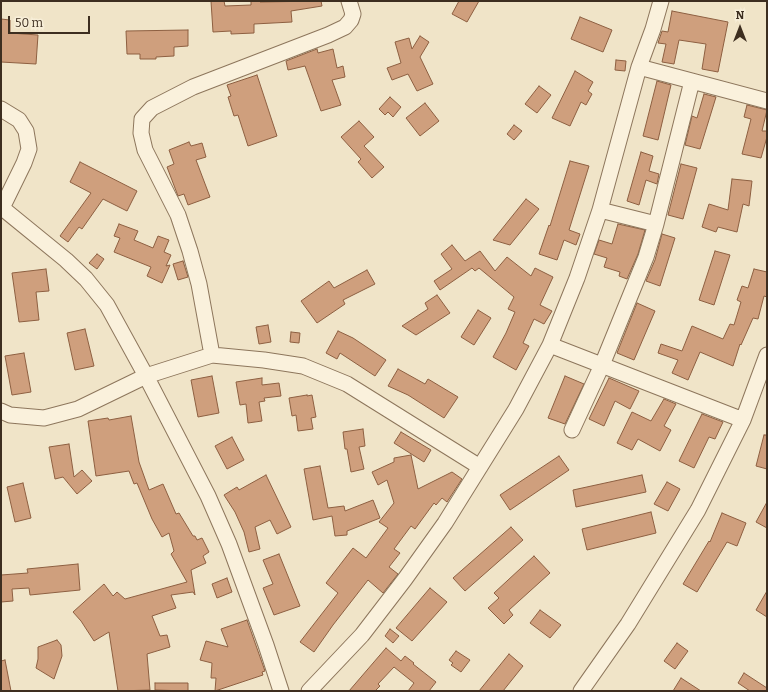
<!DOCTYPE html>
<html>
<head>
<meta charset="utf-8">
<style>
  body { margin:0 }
  #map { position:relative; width:768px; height:692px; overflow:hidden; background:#f0e4c8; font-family:Bitter,serif }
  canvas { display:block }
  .frame { position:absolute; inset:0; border:2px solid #3d2e20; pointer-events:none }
  .north { position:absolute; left:720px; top:8px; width:40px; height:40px; -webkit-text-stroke:3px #f7eed8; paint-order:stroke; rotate:0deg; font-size:11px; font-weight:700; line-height:16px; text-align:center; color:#3d2e20 }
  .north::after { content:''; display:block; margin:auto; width:14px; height:18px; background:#3d2e20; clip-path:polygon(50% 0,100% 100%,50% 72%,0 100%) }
  .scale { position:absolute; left:8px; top:16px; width:82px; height:18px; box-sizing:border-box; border:2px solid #3d2e20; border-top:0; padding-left:5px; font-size:12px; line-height:14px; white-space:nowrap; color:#3d2e20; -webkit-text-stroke:3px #f7eed8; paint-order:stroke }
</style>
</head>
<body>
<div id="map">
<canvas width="768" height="692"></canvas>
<div class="frame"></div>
<div class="north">N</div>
<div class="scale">50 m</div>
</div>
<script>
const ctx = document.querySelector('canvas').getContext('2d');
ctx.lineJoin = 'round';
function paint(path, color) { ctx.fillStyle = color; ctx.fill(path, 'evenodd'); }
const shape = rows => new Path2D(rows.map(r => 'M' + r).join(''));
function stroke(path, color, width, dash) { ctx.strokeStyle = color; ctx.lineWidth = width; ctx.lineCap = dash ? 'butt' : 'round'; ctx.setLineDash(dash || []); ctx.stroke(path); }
const building = shape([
  [211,1,224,1,225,6,251,5,251,1,260,1,260,2,321,1,322,6,291,11,292,22,254,24,254,33,231,34,231,31,213,32,211,1],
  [459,1,479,1,467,22,452,14,459,1],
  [672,11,728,22,718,72,702,69,706,44,679,40,674,64,662,62,666,44,658,43,662,31,668,32,672,11],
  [580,17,612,30,603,52,571,39,580,17],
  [1,19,10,20,10,33,38,35,36,64,1,62,1,19],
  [188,30,188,46,174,47,174,56,156,57,156,59,140,59,140,54,127,54,126,31,188,30],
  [420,36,429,42,420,57,433,84,417,91,408,74,392,80,387,68,401,63,395,42,409,38,412,49,420,36],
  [317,49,318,53,333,49,337,68,343,66,345,77,332,80,341,105,321,111,305,66,288,70,286,61,317,49],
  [616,60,626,61,625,71,615,70,616,60],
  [575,71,593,82,588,91,592,94,586,105,581,102,570,126,552,118,575,71],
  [257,75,277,136,248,146,238,115,234,116,228,97,231,96,227,85,257,75],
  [657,81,671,85,658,140,643,136,657,81],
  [539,86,551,95,537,113,525,104,539,86],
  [704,94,716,97,700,149,685,145,692,116,697,118,704,94],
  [390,97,401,107,393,117,388,112,385,115,379,109,390,97],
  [425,103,439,121,420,136,406,118,425,103],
  [747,105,767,110,762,131,767,131,767,137,761,158,742,154,751,119,744,117,747,105],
  [359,121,374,137,364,146,384,167,372,178,358,162,361,159,341,137,359,121],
  [514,125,522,131,514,140,507,134,514,125],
  [189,142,191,146,202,143,206,157,196,160,210,197,188,205,184,194,178,196,167,167,174,164,169,150,189,142],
  [641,152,653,156,649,171,659,174,657,184,646,180,639,205,627,201,641,152],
  [570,161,589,166,569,230,580,234,576,245,564,240,557,260,539,254,549,225,550,226,570,161],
  [80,162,137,191,127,211,103,199,82,229,79,227,68,242,60,236,91,193,70,182,80,162],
  [681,164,697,168,683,219,668,215,681,164],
  [732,179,752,181,749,206,743,204,737,232,718,227,716,232,702,227,709,204,728,210,732,179],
  [526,199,539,209,510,245,493,240,526,199],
  [119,224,138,231,134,240,153,248,158,236,169,240,164,252,171,255,166,266,170,265,162,283,147,276,151,267,114,252,120,238,114,236,119,224],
  [618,224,645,230,638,254,627,279,619,276,620,272,604,267,607,258,594,254,599,240,612,244,618,224],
  [662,234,675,238,660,286,646,281,655,260,662,234],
  [452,245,465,261,480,251,495,271,507,257,531,276,535,268,553,277,540,305,552,311,544,324,534,319,523,343,529,346,516,370,493,357,506,333,515,312,508,309,514,297,479,268,475,271,472,268,440,290,434,281,452,269,441,254,452,245],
  [715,251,730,255,714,305,699,300,715,251],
  [97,254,104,259,97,269,89,263,97,254],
  [183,261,188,277,178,280,173,264,183,261],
  [46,269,49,291,36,292,39,320,19,322,12,273,46,269],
  [754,269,767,272,767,297,764,296,758,319,753,318,741,345,740,344,733,366,700,352,688,380,672,373,678,360,658,353,661,344,682,351,692,326,723,339,730,324,734,325,741,302,737,300,742,286,748,288,754,269],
  [367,270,375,284,343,300,345,304,317,323,301,301,329,281,334,288,367,270],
  [437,295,450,313,416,335,402,326,428,309,425,303,437,295],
  [637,303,655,311,634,360,617,353,637,303],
  [478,310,491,318,474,345,461,337,478,310],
  [268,325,271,342,259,344,256,327,268,325],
  [85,329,94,366,75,370,67,333,85,329],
  [338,331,353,338,386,360,375,376,340,353,337,359,326,353,338,331],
  [291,332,300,333,299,343,290,342,291,332],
  [24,353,31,392,12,395,5,356,24,353],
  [398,369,425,384,428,379,458,397,444,418,408,395,388,386,398,369],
  [212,376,219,413,198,417,191,380,212,376],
  [565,376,584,384,565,424,548,418,565,376],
  [262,378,262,385,279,383,281,396,264,398,265,401,259,402,262,421,248,423,246,404,240,405,236,382,262,378],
  [609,378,639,391,630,409,615,401,604,426,589,419,609,378],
  [307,395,307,396,312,395,316,417,311,418,313,429,298,431,296,415,292,416,289,398,307,395],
  [664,399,676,404,664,426,671,430,660,451,638,439,632,450,617,443,632,412,651,421,664,399],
  [702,414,723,422,715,439,709,437,694,468,679,461,702,414],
  [131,416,139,462,149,490,163,484,176,514,179,513,193,536,195,536,197,540,202,538,209,552,203,556,206,563,191,570,195,595,193,592,171,595,176,608,152,616,160,636,167,635,170,647,147,654,150,690,118,691,109,632,94,641,81,621,73,612,104,584,113,596,117,592,125,599,187,582,171,554,174,551,169,533,162,537,152,519,137,483,134,484,129,471,96,476,88,421,108,418,109,420,131,416],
  [363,429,365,446,359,447,364,469,351,472,347,449,345,449,343,432,363,429],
  [401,432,431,450,424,462,394,443,401,432],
  [764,435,767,435,767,469,756,466,764,435],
  [232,437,244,460,227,469,215,446,232,437],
  [69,444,74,477,82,470,92,481,77,494,63,477,55,479,49,447,69,444],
  [411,455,418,489,452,472,462,479,447,502,442,498,436,505,434,503,415,529,411,526,394,549,400,553,389,567,398,574,383,593,368,580,333,625,314,652,300,642,338,593,326,583,353,548,366,558,388,528,379,522,394,503,387,480,378,485,372,472,394,462,394,458,411,455],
  [559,456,569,470,510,510,500,495,559,456],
  [320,466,328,508,344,506,345,511,373,500,380,518,347,531,347,535,335,536,332,516,313,520,304,469,320,466],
  [266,475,291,527,277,534,270,520,255,527,260,549,249,552,244,532,235,512,224,495,237,487,239,490,266,475],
  [642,475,646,492,576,507,573,490,642,475],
  [667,482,680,489,668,511,654,504,667,482],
  [23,483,31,518,15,522,7,487,23,483],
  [767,502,767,528,756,522,767,502],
  [651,512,656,533,587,550,582,529,651,512],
  [722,513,746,523,737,546,727,542,697,592,683,584,709,541,710,542,722,513],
  [511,527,523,540,465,591,453,578,511,527],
  [279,554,300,606,274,615,263,588,273,584,263,560,279,554],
  [534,556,550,573,509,610,513,615,504,624,488,608,499,598,494,593,534,556],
  [78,564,80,590,30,595,29,588,12,589,13,601,1,602,1,575,28,573,27,569,78,564],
  [227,578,232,592,217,598,212,584,227,578],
  [430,588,447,602,412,641,396,628,430,588],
  [767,591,767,617,756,610,767,591],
  [540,610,561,625,550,638,530,623,540,610],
  [247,620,265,671,262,672,263,675,215,691,216,678,211,678,212,663,200,660,206,641,228,647,221,629,247,620],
  [390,629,399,636,393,643,385,636,390,629],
  [57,640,61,645,62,656,54,679,36,668,38,659,38,647,57,640],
  [677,643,688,651,675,669,664,661,677,643],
  [386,648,401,661,405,656,414,663,413,664,436,682,429,691,408,691,414,683,394,667,378,684,380,686,375,691,349,691,386,648],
  [456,651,470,660,461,672,451,665,453,663,449,660,456,651],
  [509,654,523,666,503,691,479,691,509,654],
  [5,660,11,691,1,691,1,661,5,660],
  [744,673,767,688,767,691,750,691,738,683,744,673],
  [681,678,701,691,673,691,681,678],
  [155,683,188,683,188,691,155,690,155,683]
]);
paint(building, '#cf9f7d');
stroke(building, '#8d5f41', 1);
const minor = shape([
  [639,67,767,101],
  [1,109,19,120,26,131,29,149,24,163,2,208],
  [1,207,66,260,86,279,107,305,146,376,208,496,229,544,266,645,281,691],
  [600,210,656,224],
  [550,345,743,420],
  [212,355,199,284,190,251,178,215,145,150,141,133,142,119,152,108,193,87,328,35,345,27,351,20,353,14,349,1],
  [1,411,10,415,44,418,78,409,146,376,212,355,264,360,303,366,347,384,480,467],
  [572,430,602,365,646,257,656,224,692,81],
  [309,691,362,635,405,579,445,523,516,409,550,345,577,278,600,210,639,67,653,29,661,1],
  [581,691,628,624,698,510,743,420,767,355]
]);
stroke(minor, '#8d765c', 17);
stroke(minor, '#faf1dc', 15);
</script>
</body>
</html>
